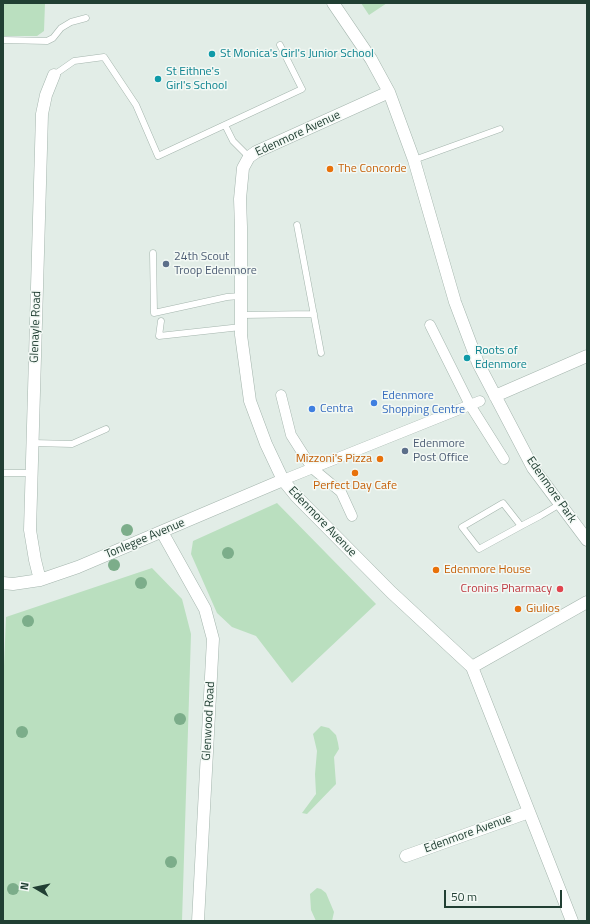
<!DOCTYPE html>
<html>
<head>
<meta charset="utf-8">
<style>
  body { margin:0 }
  #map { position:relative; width:590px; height:924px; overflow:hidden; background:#e2ede7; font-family:"Titillium Web",sans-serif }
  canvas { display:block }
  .frame { position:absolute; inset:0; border:4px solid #213f33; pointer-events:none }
  .north { position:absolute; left:16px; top:868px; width:40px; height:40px; -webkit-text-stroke:3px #f3f9f5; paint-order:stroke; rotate:279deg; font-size:11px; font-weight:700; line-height:16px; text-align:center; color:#213f33 }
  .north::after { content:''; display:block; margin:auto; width:14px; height:18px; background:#213f33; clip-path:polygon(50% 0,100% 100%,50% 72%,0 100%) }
  .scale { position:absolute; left:444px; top:890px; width:118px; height:18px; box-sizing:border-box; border:2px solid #213f33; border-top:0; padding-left:5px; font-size:12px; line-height:14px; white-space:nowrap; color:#213f33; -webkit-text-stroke:3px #f3f9f5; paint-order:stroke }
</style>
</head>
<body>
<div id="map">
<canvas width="590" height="924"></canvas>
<div class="frame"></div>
<div class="north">N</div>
<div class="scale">50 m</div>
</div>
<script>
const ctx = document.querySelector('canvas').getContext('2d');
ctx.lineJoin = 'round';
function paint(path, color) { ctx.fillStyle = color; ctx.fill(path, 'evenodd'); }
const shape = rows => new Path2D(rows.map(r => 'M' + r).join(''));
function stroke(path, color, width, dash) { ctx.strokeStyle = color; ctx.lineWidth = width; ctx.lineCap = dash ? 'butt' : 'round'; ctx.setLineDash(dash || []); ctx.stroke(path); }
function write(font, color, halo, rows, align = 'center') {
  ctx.font = font + ' "Titillium Web",sans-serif'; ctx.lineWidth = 3; ctx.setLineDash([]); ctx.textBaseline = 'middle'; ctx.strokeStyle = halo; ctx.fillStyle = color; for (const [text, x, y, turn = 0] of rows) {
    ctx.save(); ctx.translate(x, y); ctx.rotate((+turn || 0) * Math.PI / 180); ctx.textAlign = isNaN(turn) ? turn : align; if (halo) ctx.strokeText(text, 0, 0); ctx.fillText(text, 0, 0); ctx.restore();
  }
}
paint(shape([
  [3,3,45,3,44,31,37,36,3,36],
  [361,3,387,3,369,15],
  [277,503,376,604,292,683,256,636,232,627,217,613,191,554,193,541],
  [152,568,182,599,191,634,182,921,3,921,3,690,6,617],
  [321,726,329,728,336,735,338,743,339,749,334,757,336,784,307,814,302,813,316,794,315,774,317,751,313,734],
  [317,888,321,889,326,893,334,912,332,921,316,921,311,910,310,894]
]), '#badfbf');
const service = shape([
  [3,40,47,41,53,38,61,28,71,22,86,18],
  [54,75,74,61,104,57,136,105,158,156,302,89,280,45],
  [225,125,233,141,249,157],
  [414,160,500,129],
  [297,225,321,353],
  [153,253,154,313,227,297,240,296],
  [241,315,314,314],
  [161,321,159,336,241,327],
  [33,443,72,444,106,429],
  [3,473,32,473],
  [521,526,503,503,462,527,479,549,521,526,540,516,560,504]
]);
const pedestrian = shape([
  [430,325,470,405,504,459],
  [281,395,291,435,312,468,341,492,352,516],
  [283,480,480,401]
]);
const minor = shape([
  [333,3,371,59,389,92,414,160,455,302,478,363,533,468,587,540],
  [389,92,256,152,249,157,243,168,240,199,241,227,241,335,250,401,266,444,283,480,296,496,391,592,472,667,572,921],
  [495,396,587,356],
  [162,532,205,609,213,639,198,921],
  [40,580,35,560,30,530,42,114,46,95,54,75],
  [3,583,13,584,40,580,78,567,283,480],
  [472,667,587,602],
  [406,856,529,812]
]);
stroke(service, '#a4b5ad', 7);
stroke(pedestrian, '#a4b5ad', 11);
stroke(minor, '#a4b5ad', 13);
stroke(service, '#fff', 6);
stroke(pedestrian, '#fff', 10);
stroke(minor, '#fff', 12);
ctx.fillStyle = '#7cad8a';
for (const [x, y] of [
  [127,530],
  [228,553],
  [114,565],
  [141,583],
  [28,621],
  [180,719],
  [22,732],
  [171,862],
  [13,889]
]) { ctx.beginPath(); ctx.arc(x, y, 6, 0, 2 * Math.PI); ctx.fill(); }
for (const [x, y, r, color] of [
  [212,54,4,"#0f9aa8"],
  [158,79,4,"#0f9aa8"],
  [330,169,4,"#e8710a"],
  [166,264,4,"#5c6f8a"],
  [467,358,4,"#0f9aa8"],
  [374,403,4,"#3f7fe0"],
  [312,409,4,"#3f7fe0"],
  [405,451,4,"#5c6f8a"],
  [380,459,4,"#e8710a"],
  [355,473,4,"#e8710a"],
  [436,570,4,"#e8710a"],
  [560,589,4,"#e0444e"],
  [518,609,4,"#e8710a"]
]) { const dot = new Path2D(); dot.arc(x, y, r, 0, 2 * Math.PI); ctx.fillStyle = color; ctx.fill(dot); stroke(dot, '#f3f9f5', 1.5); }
write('12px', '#0d838f', '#f3f9f5', [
  ["St Monica's Girl's Junior School",220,54],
  ["St Eithne's",166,72],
  ["Girl's School",166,86],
  ["Roots of",475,351],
  ["Edenmore",475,365]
], 'left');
write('12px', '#213f33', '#f3f9f5', [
  ["Edenmore Avenue",298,134,-25],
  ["Glenayle Road",36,327,-88],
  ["Edenmore Park",551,490,55],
  ["Edenmore Avenue",322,522,46],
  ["Tonlegee Avenue",145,539,-23],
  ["Glenwood Road",209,721,-87],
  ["Edenmore Avenue",468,834,-20]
]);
write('12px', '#c56008', '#f3f9f5', [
  ["The Concorde",338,169],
  ["Mizzoni's Pizza",372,459,"right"],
  ["Perfect Day Cafe",355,486,"center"],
  ["Edenmore House",444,570],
  ["Giulios",526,609]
], 'left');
write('12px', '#4e5e75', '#f3f9f5', [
  ["24th Scout",174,257],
  ["Troop Edenmore",174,271],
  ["Edenmore",413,444],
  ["Post Office",413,458]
], 'left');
write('12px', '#366cbe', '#f3f9f5', [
  ["Edenmore",382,396],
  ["Shopping Centre",382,410],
  ["Centra",320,409]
], 'left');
write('12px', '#be3a42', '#f3f9f5', [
  ["Cronins Pharmacy",552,589]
], 'right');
</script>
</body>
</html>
